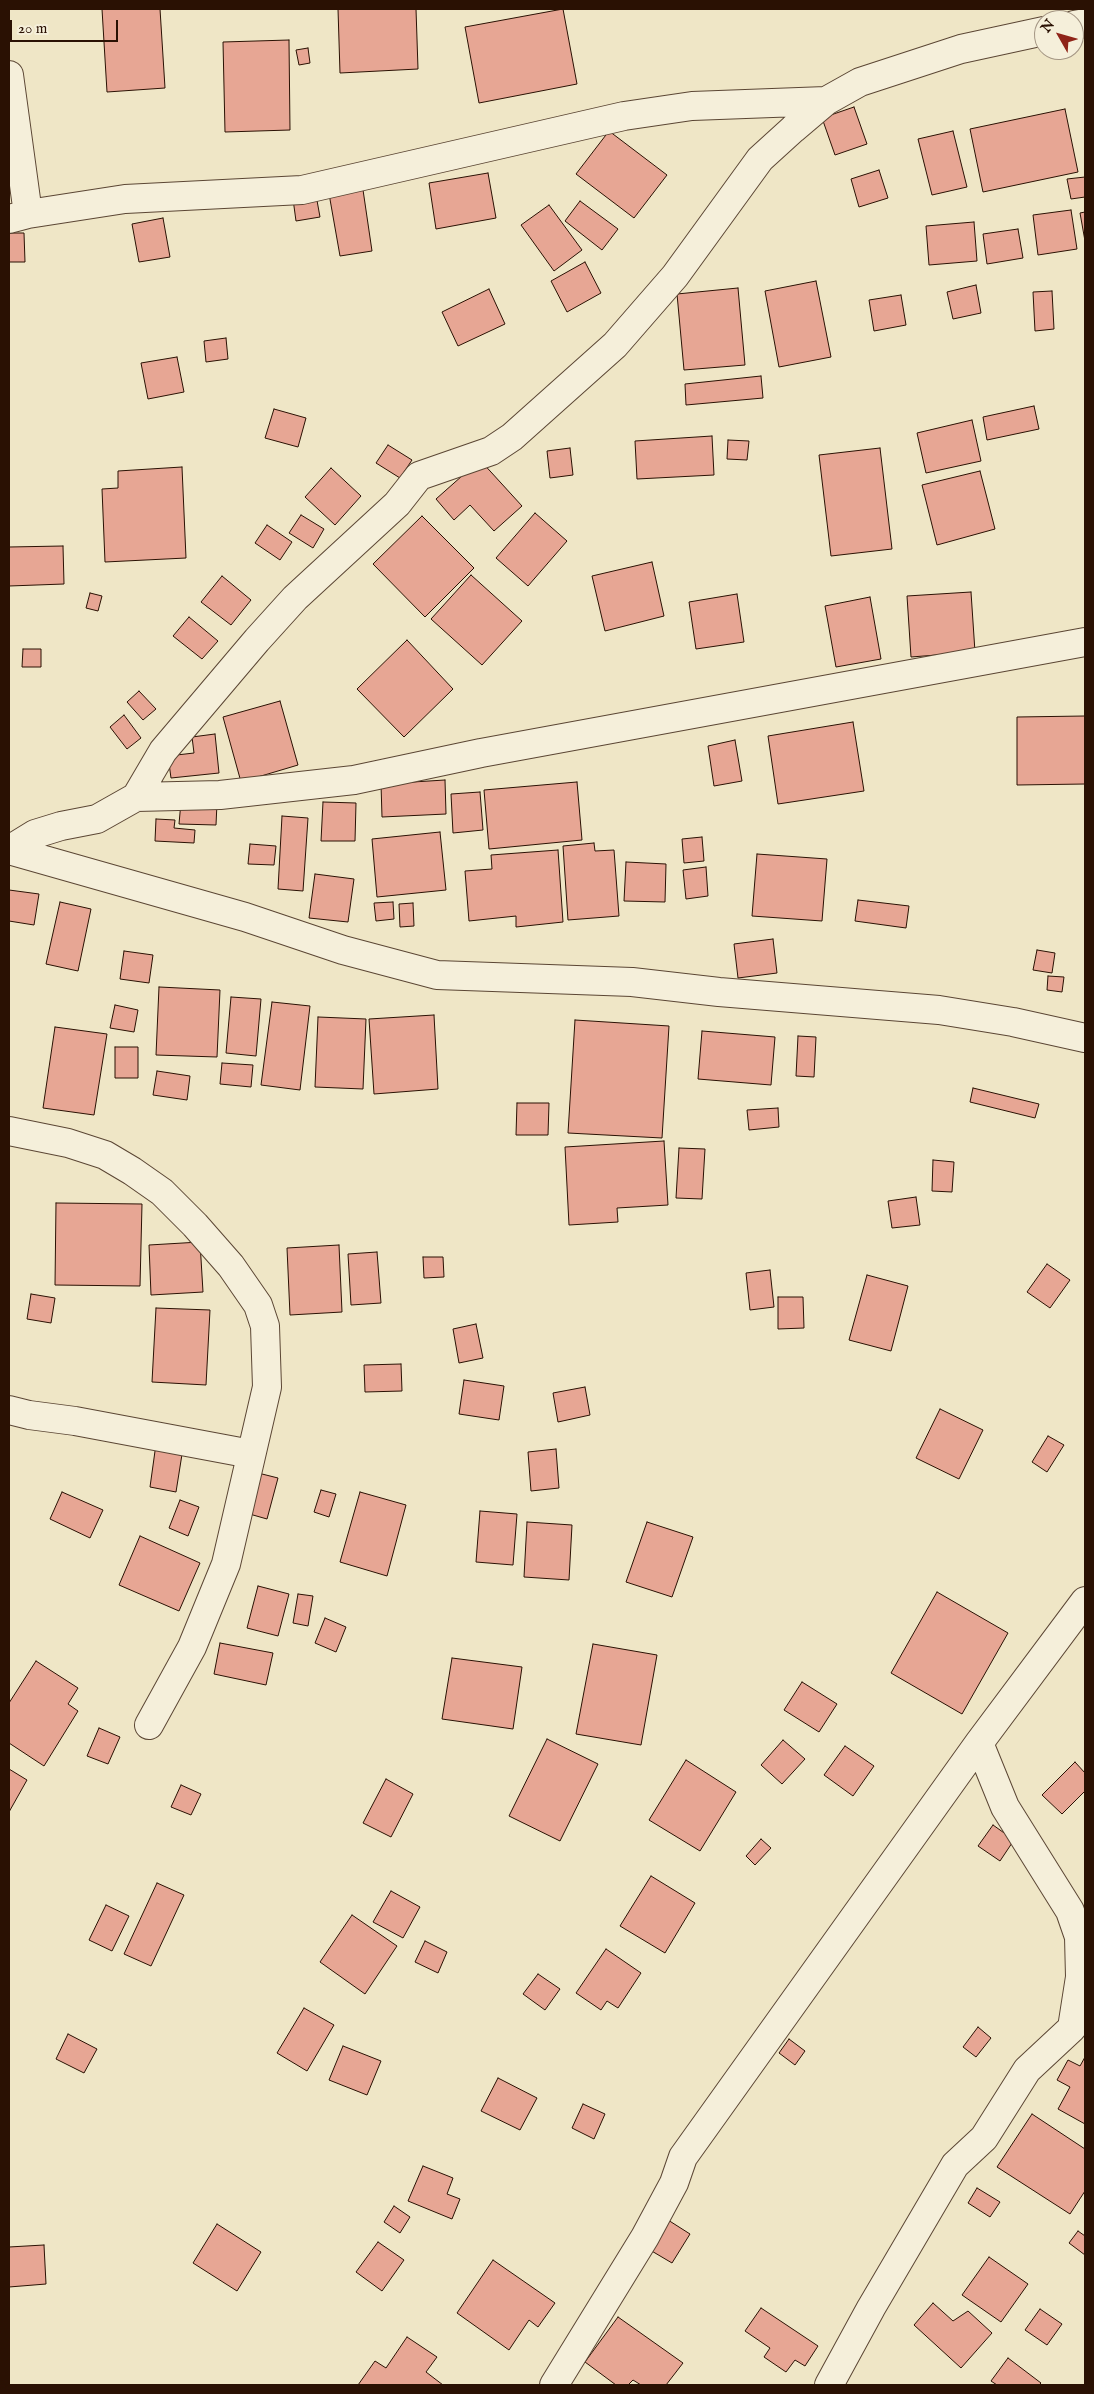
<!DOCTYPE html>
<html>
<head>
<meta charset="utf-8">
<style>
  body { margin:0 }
  #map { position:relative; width:1094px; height:2394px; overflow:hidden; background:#efe6c6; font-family:"IM FELL English",serif }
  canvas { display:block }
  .frame { position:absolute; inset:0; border:10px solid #2a1103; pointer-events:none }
  .north { position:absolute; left:1034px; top:10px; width:50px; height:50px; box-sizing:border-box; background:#f5efda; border:1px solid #a49684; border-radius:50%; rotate:308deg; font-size:14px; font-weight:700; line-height:20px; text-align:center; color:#2a1103 }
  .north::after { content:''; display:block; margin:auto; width:18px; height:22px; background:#8f2418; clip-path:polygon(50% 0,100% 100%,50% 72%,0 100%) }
  .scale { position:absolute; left:10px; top:20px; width:108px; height:22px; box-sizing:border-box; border:2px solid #2a1103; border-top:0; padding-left:6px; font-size:15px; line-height:18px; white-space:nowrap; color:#2a1103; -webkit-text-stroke:4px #f5efda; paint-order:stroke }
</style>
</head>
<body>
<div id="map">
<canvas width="1094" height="2394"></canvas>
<div class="frame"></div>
<div class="north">N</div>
<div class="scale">20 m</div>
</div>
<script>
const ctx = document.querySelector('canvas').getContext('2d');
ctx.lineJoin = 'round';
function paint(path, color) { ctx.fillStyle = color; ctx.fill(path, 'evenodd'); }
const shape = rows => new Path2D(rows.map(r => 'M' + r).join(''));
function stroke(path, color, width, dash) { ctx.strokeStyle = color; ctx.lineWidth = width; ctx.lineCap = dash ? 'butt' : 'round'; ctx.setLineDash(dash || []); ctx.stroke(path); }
const building = shape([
  [102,9,160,9,165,88,107,92,102,9],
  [338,9,416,9,418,69,340,73,338,9],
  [563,9,577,84,479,103,465,27,563,9],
  [289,40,290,130,225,132,223,42,289,40],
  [308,48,310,63,299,65,296,50,308,48],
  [854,107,867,144,835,155,822,118,854,107],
  [1065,109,1078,172,983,192,970,129,1065,109],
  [609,131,667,175,634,218,576,174,609,131],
  [953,131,967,187,932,195,918,139,953,131],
  [879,170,888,198,859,207,851,179,879,170],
  [488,173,496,218,436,229,429,183,488,173],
  [1085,177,1085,197,1071,199,1067,179,1085,177],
  [362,183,372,251,340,256,328,188,362,183],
  [316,195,320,217,296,221,293,199,316,195],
  [580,201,618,229,602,250,565,221,580,201],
  [549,205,582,250,554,271,521,225,549,205],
  [1071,210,1077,249,1038,255,1033,215,1071,210],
  [1085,212,1085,241,1080,213,1085,212],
  [163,218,170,257,139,262,132,224,163,218],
  [974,222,977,261,929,265,926,226,974,222],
  [1018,229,1023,258,987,264,983,234,1018,229],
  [9,233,24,233,25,262,9,262,9,233],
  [585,262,601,293,567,312,551,281,585,262],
  [816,281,831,357,779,367,765,291,816,281],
  [976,285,981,313,953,319,947,292,976,285],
  [738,288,745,365,684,370,677,294,738,288],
  [489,289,505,324,458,346,442,312,489,289],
  [1052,291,1054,329,1035,331,1033,292,1052,291],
  [901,295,906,325,874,331,869,300,901,295],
  [226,338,228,359,206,362,204,341,226,338],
  [177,357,184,392,148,399,141,363,177,357],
  [761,376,763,398,686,405,685,384,761,376],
  [1034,406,1039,429,987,440,983,417,1034,406],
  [274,409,306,418,298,447,265,438,274,409],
  [972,420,981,461,926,473,917,433,972,420],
  [712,436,714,475,637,479,635,441,712,436],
  [728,440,749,441,747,460,727,459,728,440],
  [388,445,412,460,400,478,376,463,388,445],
  [570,448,573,475,550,478,547,451,570,448],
  [880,448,892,549,831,556,819,455,880,448],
  [480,460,522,506,494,531,470,505,454,520,436,499,480,460],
  [182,467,186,558,105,562,102,489,118,488,118,471,182,467],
  [331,468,361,496,335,525,305,497,331,468],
  [980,471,995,529,937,545,922,485,980,471],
  [535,513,567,541,528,586,496,558,535,513],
  [301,515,324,529,313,548,289,533,301,515],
  [422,516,474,568,425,617,373,564,422,516],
  [267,525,292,542,280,560,255,543,267,525],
  [63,546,64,584,9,586,9,547,63,546],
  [652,562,664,616,605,631,592,576,652,562],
  [471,575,522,621,482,665,431,619,471,575],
  [222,576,251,600,231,625,201,602,222,576],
  [971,592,975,652,911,657,907,596,971,592],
  [90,593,102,596,98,611,86,608,90,593],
  [737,594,744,642,696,649,689,602,737,594],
  [870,597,881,659,836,667,825,606,870,597],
  [189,617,218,641,202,659,173,636,189,617],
  [407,640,453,689,404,737,357,689,407,640],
  [23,649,41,649,41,667,22,667,23,649],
  [139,691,156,709,143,720,127,702,139,691],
  [280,701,298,765,241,782,223,717,280,701],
  [124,715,141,738,127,749,110,727,124,715],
  [1085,716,1085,784,1017,785,1017,717,1085,716],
  [853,722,864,791,778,804,768,736,853,722],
  [215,734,219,773,171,778,168,756,194,753,192,737,215,734],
  [735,740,742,781,714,786,708,746,735,740],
  [445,780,446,814,382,817,381,784,445,780],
  [577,782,582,840,489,849,484,790,577,782],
  [480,792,483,830,453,833,451,794,480,792],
  [181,802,217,803,216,825,179,824,181,802],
  [323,802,356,803,355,841,321,841,323,802],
  [282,816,308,818,303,891,278,889,282,816],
  [156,819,175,820,174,828,195,830,194,843,155,841,156,819],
  [440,832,446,890,377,897,372,839,440,832],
  [702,837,704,861,684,863,682,839,702,837],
  [594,843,595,851,614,850,619,916,568,920,563,846,594,843],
  [250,844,276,846,274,865,248,864,250,844],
  [558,850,563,922,516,927,516,916,469,921,465,871,492,869,491,855,558,850],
  [757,854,827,859,822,921,752,916,757,854],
  [626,862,666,864,665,902,624,901,626,862],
  [706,867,708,896,686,899,683,870,706,867],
  [315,874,354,879,348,922,309,918,315,874],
  [9,890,39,894,34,925,9,921,9,890],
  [858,900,909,906,906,928,855,921,858,900],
  [60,902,91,909,78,971,46,964,60,902],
  [393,902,394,919,376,921,374,903,393,902],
  [413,903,414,926,400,927,399,904,413,903],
  [773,939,777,973,738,978,734,944,773,939],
  [1037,950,1055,953,1052,973,1033,970,1037,950],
  [124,951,153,955,149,983,120,979,124,951],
  [1048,976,1064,977,1062,992,1047,990,1048,976],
  [159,987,220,990,217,1057,156,1055,159,987],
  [231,997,261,999,256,1056,226,1053,231,997],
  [272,1002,310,1006,300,1090,261,1085,272,1002],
  [115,1005,138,1010,134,1032,110,1028,115,1005],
  [434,1015,438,1089,374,1094,369,1019,434,1015],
  [318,1017,366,1019,363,1089,315,1087,318,1017],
  [575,1020,669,1026,662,1138,568,1133,575,1020],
  [55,1027,107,1034,94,1115,43,1108,55,1027],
  [702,1031,775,1037,771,1085,698,1079,702,1031],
  [798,1036,816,1037,814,1077,796,1076,798,1036],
  [115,1047,138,1047,138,1078,115,1078,115,1047],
  [222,1063,253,1065,251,1087,220,1084,222,1063],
  [157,1071,190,1076,187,1100,153,1095,157,1071],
  [973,1088,1039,1104,1035,1118,970,1102,973,1088],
  [517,1103,549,1103,548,1135,516,1135,517,1103],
  [778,1108,779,1127,749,1130,747,1110,778,1108],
  [664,1141,668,1205,617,1208,618,1222,569,1225,565,1147,664,1141],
  [679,1148,705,1149,702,1199,676,1198,679,1148],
  [933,1160,954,1162,952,1192,932,1191,933,1160],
  [916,1197,920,1225,892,1228,888,1201,916,1197],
  [56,1203,142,1204,140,1286,55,1285,56,1203],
  [200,1242,203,1292,151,1295,149,1245,200,1242],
  [339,1245,342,1312,290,1315,287,1248,339,1245],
  [377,1252,381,1303,351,1305,348,1254,377,1252],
  [423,1257,443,1257,444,1277,424,1278,423,1257],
  [1047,1264,1070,1280,1050,1308,1027,1292,1047,1264],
  [770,1270,774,1307,750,1310,746,1273,770,1270],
  [867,1275,908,1286,891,1351,849,1340,867,1275],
  [31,1294,55,1298,51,1323,27,1319,31,1294],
  [778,1297,803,1297,804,1328,778,1329,778,1297],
  [156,1308,210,1310,206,1385,152,1382,156,1308],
  [476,1324,483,1358,459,1363,453,1329,476,1324],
  [401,1364,402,1391,365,1392,364,1365,401,1364],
  [464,1380,504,1386,499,1420,459,1414,464,1380],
  [585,1387,590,1415,558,1422,553,1393,585,1387],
  [940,1409,983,1430,959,1479,916,1458,940,1409],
  [1048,1436,1064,1445,1047,1472,1032,1462,1048,1436],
  [156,1444,183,1448,176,1492,150,1487,156,1444],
  [556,1449,559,1488,531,1491,528,1452,556,1449],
  [258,1473,278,1478,267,1519,246,1513,258,1473],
  [321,1490,336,1494,329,1517,314,1512,321,1490],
  [62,1492,103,1510,90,1538,50,1519,62,1492],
  [360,1492,406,1505,387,1576,340,1562,360,1492],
  [180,1500,199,1507,188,1536,169,1528,180,1500],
  [480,1511,517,1514,513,1565,476,1562,480,1511],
  [527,1522,572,1525,569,1580,524,1577,527,1522],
  [647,1522,693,1537,672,1597,626,1582,647,1522],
  [140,1536,200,1563,179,1611,119,1585,140,1536],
  [258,1586,289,1594,278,1636,247,1628,258,1586],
  [937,1592,1008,1633,962,1714,891,1673,937,1592],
  [298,1594,313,1596,308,1626,293,1623,298,1594],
  [325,1618,346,1627,336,1652,315,1643,325,1618],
  [220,1643,273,1653,266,1685,214,1674,220,1643],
  [593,1644,657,1655,641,1745,576,1734,593,1644],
  [452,1658,522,1667,513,1729,442,1719,452,1658],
  [36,1661,78,1688,68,1704,78,1711,44,1766,9,1743,9,1703,36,1661],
  [802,1682,837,1704,819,1732,784,1710,802,1682],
  [99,1728,120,1737,108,1764,87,1756,99,1728],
  [547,1739,598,1764,560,1841,509,1816,547,1739],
  [783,1740,805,1759,782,1784,761,1765,783,1740],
  [845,1746,874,1766,853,1796,824,1775,845,1746],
  [686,1760,736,1792,700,1851,649,1820,686,1760],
  [1075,1762,1085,1773,1085,1791,1062,1814,1042,1795,1075,1762],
  [9,1769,27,1780,9,1812,9,1769],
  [386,1779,413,1794,391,1837,363,1823,386,1779],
  [181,1785,201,1794,191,1815,171,1807,181,1785],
  [993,1825,1014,1840,1000,1861,978,1846,993,1825],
  [761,1839,771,1848,755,1865,746,1856,761,1839],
  [651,1876,695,1903,665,1953,620,1926,651,1876],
  [157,1883,184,1895,151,1966,124,1954,157,1883],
  [391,1891,420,1907,403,1938,373,1922,391,1891],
  [106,1905,129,1916,112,1951,89,1940,106,1905],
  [352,1915,397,1946,365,1994,320,1962,352,1915],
  [425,1941,447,1952,438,1973,415,1962,425,1941],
  [606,1949,641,1973,618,2008,607,2001,601,2010,576,1993,606,1949],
  [538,1974,560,1989,545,2010,523,1994,538,1974],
  [304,2008,334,2025,307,2071,277,2053,304,2008],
  [978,2027,991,2038,976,2057,963,2047,978,2027],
  [68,2034,97,2049,84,2073,56,2059,68,2034],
  [789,2039,805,2051,795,2065,779,2053,789,2039],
  [343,2046,381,2061,367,2095,329,2080,343,2046],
  [1085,2057,1085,2124,1058,2109,1070,2087,1057,2080,1068,2060,1080,2066,1085,2057],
  [498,2078,537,2098,520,2130,481,2111,498,2078],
  [583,2104,605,2114,594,2139,572,2128,583,2104],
  [1032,2114,1085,2149,1085,2191,1070,2214,997,2167,1032,2114],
  [423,2166,453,2178,447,2194,460,2199,452,2219,408,2201,423,2166],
  [977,2188,1000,2202,990,2217,968,2203,977,2188],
  [394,2206,410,2217,400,2233,384,2222,394,2206],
  [668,2220,690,2234,672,2263,650,2250,668,2220],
  [217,2224,261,2252,237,2291,193,2263,217,2224],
  [1078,2231,1085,2236,1085,2255,1069,2243,1078,2231],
  [378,2242,404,2260,382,2291,356,2272,378,2242],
  [44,2245,46,2284,9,2287,9,2247,44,2245],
  [989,2257,1028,2284,1001,2322,962,2295,989,2257],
  [493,2260,555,2303,538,2327,529,2320,509,2350,457,2313,493,2260],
  [933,2303,953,2321,968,2311,992,2333,961,2368,914,2325,933,2303],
  [761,2308,818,2346,805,2366,795,2360,786,2372,764,2357,770,2348,745,2331,761,2308],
  [1040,2309,1062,2324,1047,2345,1025,2330,1040,2309],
  [618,2317,683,2363,666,2385,641,2385,633,2380,628,2385,616,2385,585,2362,618,2317],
  [407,2337,437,2357,426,2372,443,2385,358,2385,375,2361,386,2368,407,2337],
  [1008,2358,1041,2383,1039,2385,997,2385,991,2381,1008,2358]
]);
paint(building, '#e7a694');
stroke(building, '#2a1103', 1);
const minor = shape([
  [1074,25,1085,23],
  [9,75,28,214],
  [9,219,28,214,125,199,302,190,624,116,692,106,826,101],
  [136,797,163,751,257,640,295,598,397,504,419,476,491,451,512,437,615,345,675,276,760,159,793,129,826,101,860,82,961,49,1044,31],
  [9,850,35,834,61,826,97,819,136,797,220,795,354,780,481,753,1085,642],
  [9,850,245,917,343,950,437,975,632,982,719,992,939,1010,1013,1022,1085,1038],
  [9,1131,68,1143,105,1155,132,1171,162,1192,195,1225,231,1266,258,1305,265,1326,267,1387,226,1564,192,1647,149,1725],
  [9,1410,29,1415,75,1421,251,1454],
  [554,2385,645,2237,674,2183,683,2157,979,1743,1085,1601],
  [829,2385,871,2308,955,2165,984,2138,1027,2070,1072,2028,1080,1977,1079,1937,1070,1911,1005,1807,979,1743]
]);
stroke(minor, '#5b4634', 30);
stroke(minor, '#f5efda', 28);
</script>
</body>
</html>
